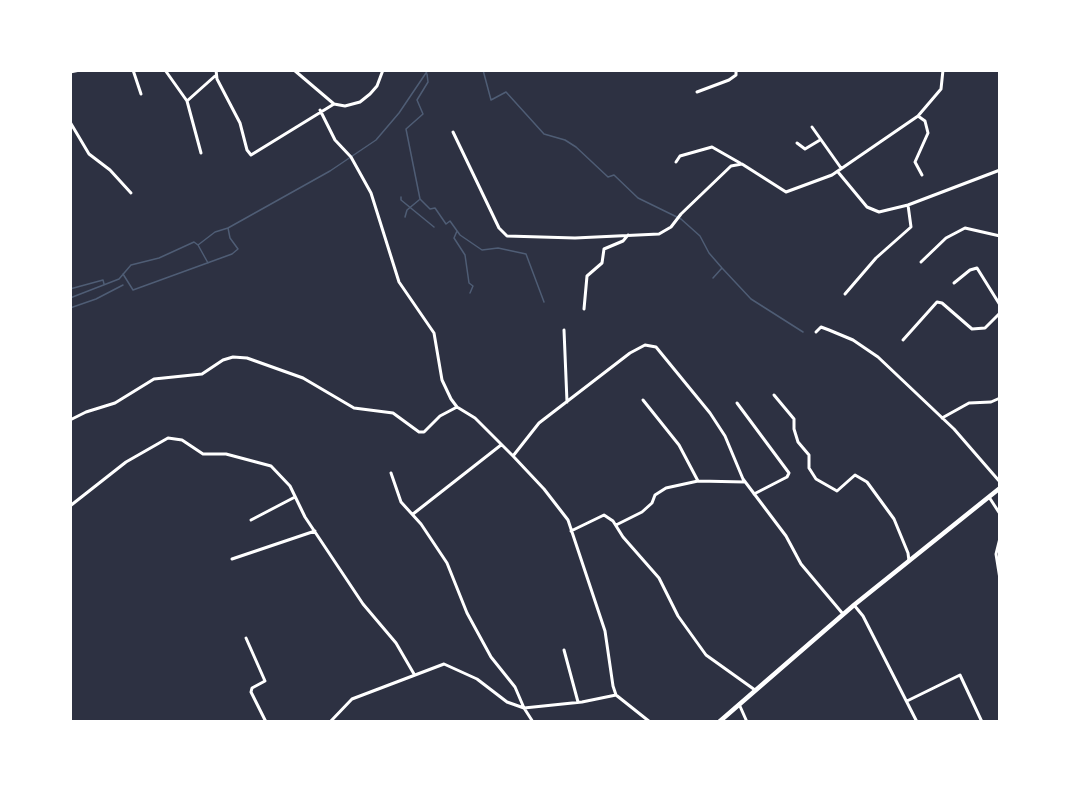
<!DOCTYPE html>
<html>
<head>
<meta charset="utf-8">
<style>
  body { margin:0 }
  #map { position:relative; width:1070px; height:792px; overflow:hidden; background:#2d3142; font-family:"PT Serif",serif }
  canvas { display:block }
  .frame { position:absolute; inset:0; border:72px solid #fff; pointer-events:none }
</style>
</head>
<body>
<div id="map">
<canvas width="1070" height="792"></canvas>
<div class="frame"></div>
</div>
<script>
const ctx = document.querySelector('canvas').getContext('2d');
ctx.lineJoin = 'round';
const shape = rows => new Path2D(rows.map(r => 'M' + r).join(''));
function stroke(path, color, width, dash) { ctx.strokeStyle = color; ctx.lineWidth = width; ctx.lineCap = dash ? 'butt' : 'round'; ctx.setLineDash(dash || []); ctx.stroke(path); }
stroke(shape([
  [483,70,491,100,506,92,544,134,565,140,576,147,608,177,614,175,638,198,681,219,700,236,709,253,722,268,713,278],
  [427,74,428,82,417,100,423,114,406,129,420,199,430,209,435,208,446,224,450,221,460,235,482,250,498,248,526,254,544,302],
  [401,197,401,200,434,227],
  [405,217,407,210,419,200],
  [457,231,454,238,465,255,469,283,473,286,470,293],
  [208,263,198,245,215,232,228,228],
  [722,268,751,299,803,332],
  [123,274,133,290,232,254,238,249,230,238,228,228,330,171,376,140,399,113,428,70],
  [70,289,103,280,104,284],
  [70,298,119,279,131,265,159,258,194,242,198,245],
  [70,308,96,299,123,285]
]), '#4f5d75', 1.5);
stroke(shape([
  [133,70,141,94],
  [165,70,187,101,201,153],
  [216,70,217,79,240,123,247,150,251,155,334,104],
  [294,70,334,104,345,106,360,102,370,94,377,86,383,70],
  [70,72,80,70],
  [697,92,729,80,736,75,736,70],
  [187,101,215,76],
  [320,110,335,140,351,157,371,193,399,282,434,333,442,380,451,399,457,407,475,418,513,456,544,489,568,520,605,631,613,686,616,695,650,722],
  [918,116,925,121,928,133,915,162,922,175],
  [70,122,89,154,110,170,131,193],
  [812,127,841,168],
  [453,132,499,228,507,236,575,238,659,234,671,227,681,214,731,166,742,164,786,192,832,175,918,116,941,89,943,70],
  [797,143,805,149,820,140],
  [676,162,680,156,712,147,740,163],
  [838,172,867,207,879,212,908,205,1000,170],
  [921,262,946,238,965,228,1000,236],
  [954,283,970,270,977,268,1000,305],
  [845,294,876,258,911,227,908,205],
  [584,309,587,276,602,263,604,249,623,241,628,235],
  [564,330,567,402],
  [816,332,821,327,829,330,853,340,878,357,954,429,1000,482],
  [903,340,937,302,942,303,972,329,985,328,1000,313],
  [774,395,794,419,794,429,798,442,809,455,809,468,816,479,837,491,855,475,867,482,894,519,908,553,909,561],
  [643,400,679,445,698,481],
  [737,403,789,473,787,477,754,494],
  [942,418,969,403,991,402,1000,398],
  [70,420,86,412,115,403,154,379,202,374,223,360,233,357,247,358,303,378,354,408,393,413,419,432,424,432,440,416,457,407],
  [513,456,539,423,630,353,645,345,656,347,710,413,725,436,743,479,786,536,801,564,843,614],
  [391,473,401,502,421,524,447,563,467,613,491,657,515,687,524,708,582,702,616,695],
  [989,497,1000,514],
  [70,506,126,462,168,438,182,440,203,454,226,454,271,466,290,486,305,517,363,604,396,643,414,674],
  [413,514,501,445],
  [251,520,295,497],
  [616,525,642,512,652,503,655,495,666,488,698,481,745,482],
  [571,531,604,515,613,521,623,537,659,578,678,616,706,655,755,690],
  [1000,538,996,554,1000,579],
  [232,559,315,531],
  [854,605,863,616,917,722],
  [246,638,265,681,252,688,251,692,266,722],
  [564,650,578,702],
  [907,701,960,675,982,722],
  [739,704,747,722],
  [330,722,352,699,444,664,477,679,507,702,524,708,533,722]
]), '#fff', 3);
stroke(shape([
  [719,722,854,605,1000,488]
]), '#fff', 4.5);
</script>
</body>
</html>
